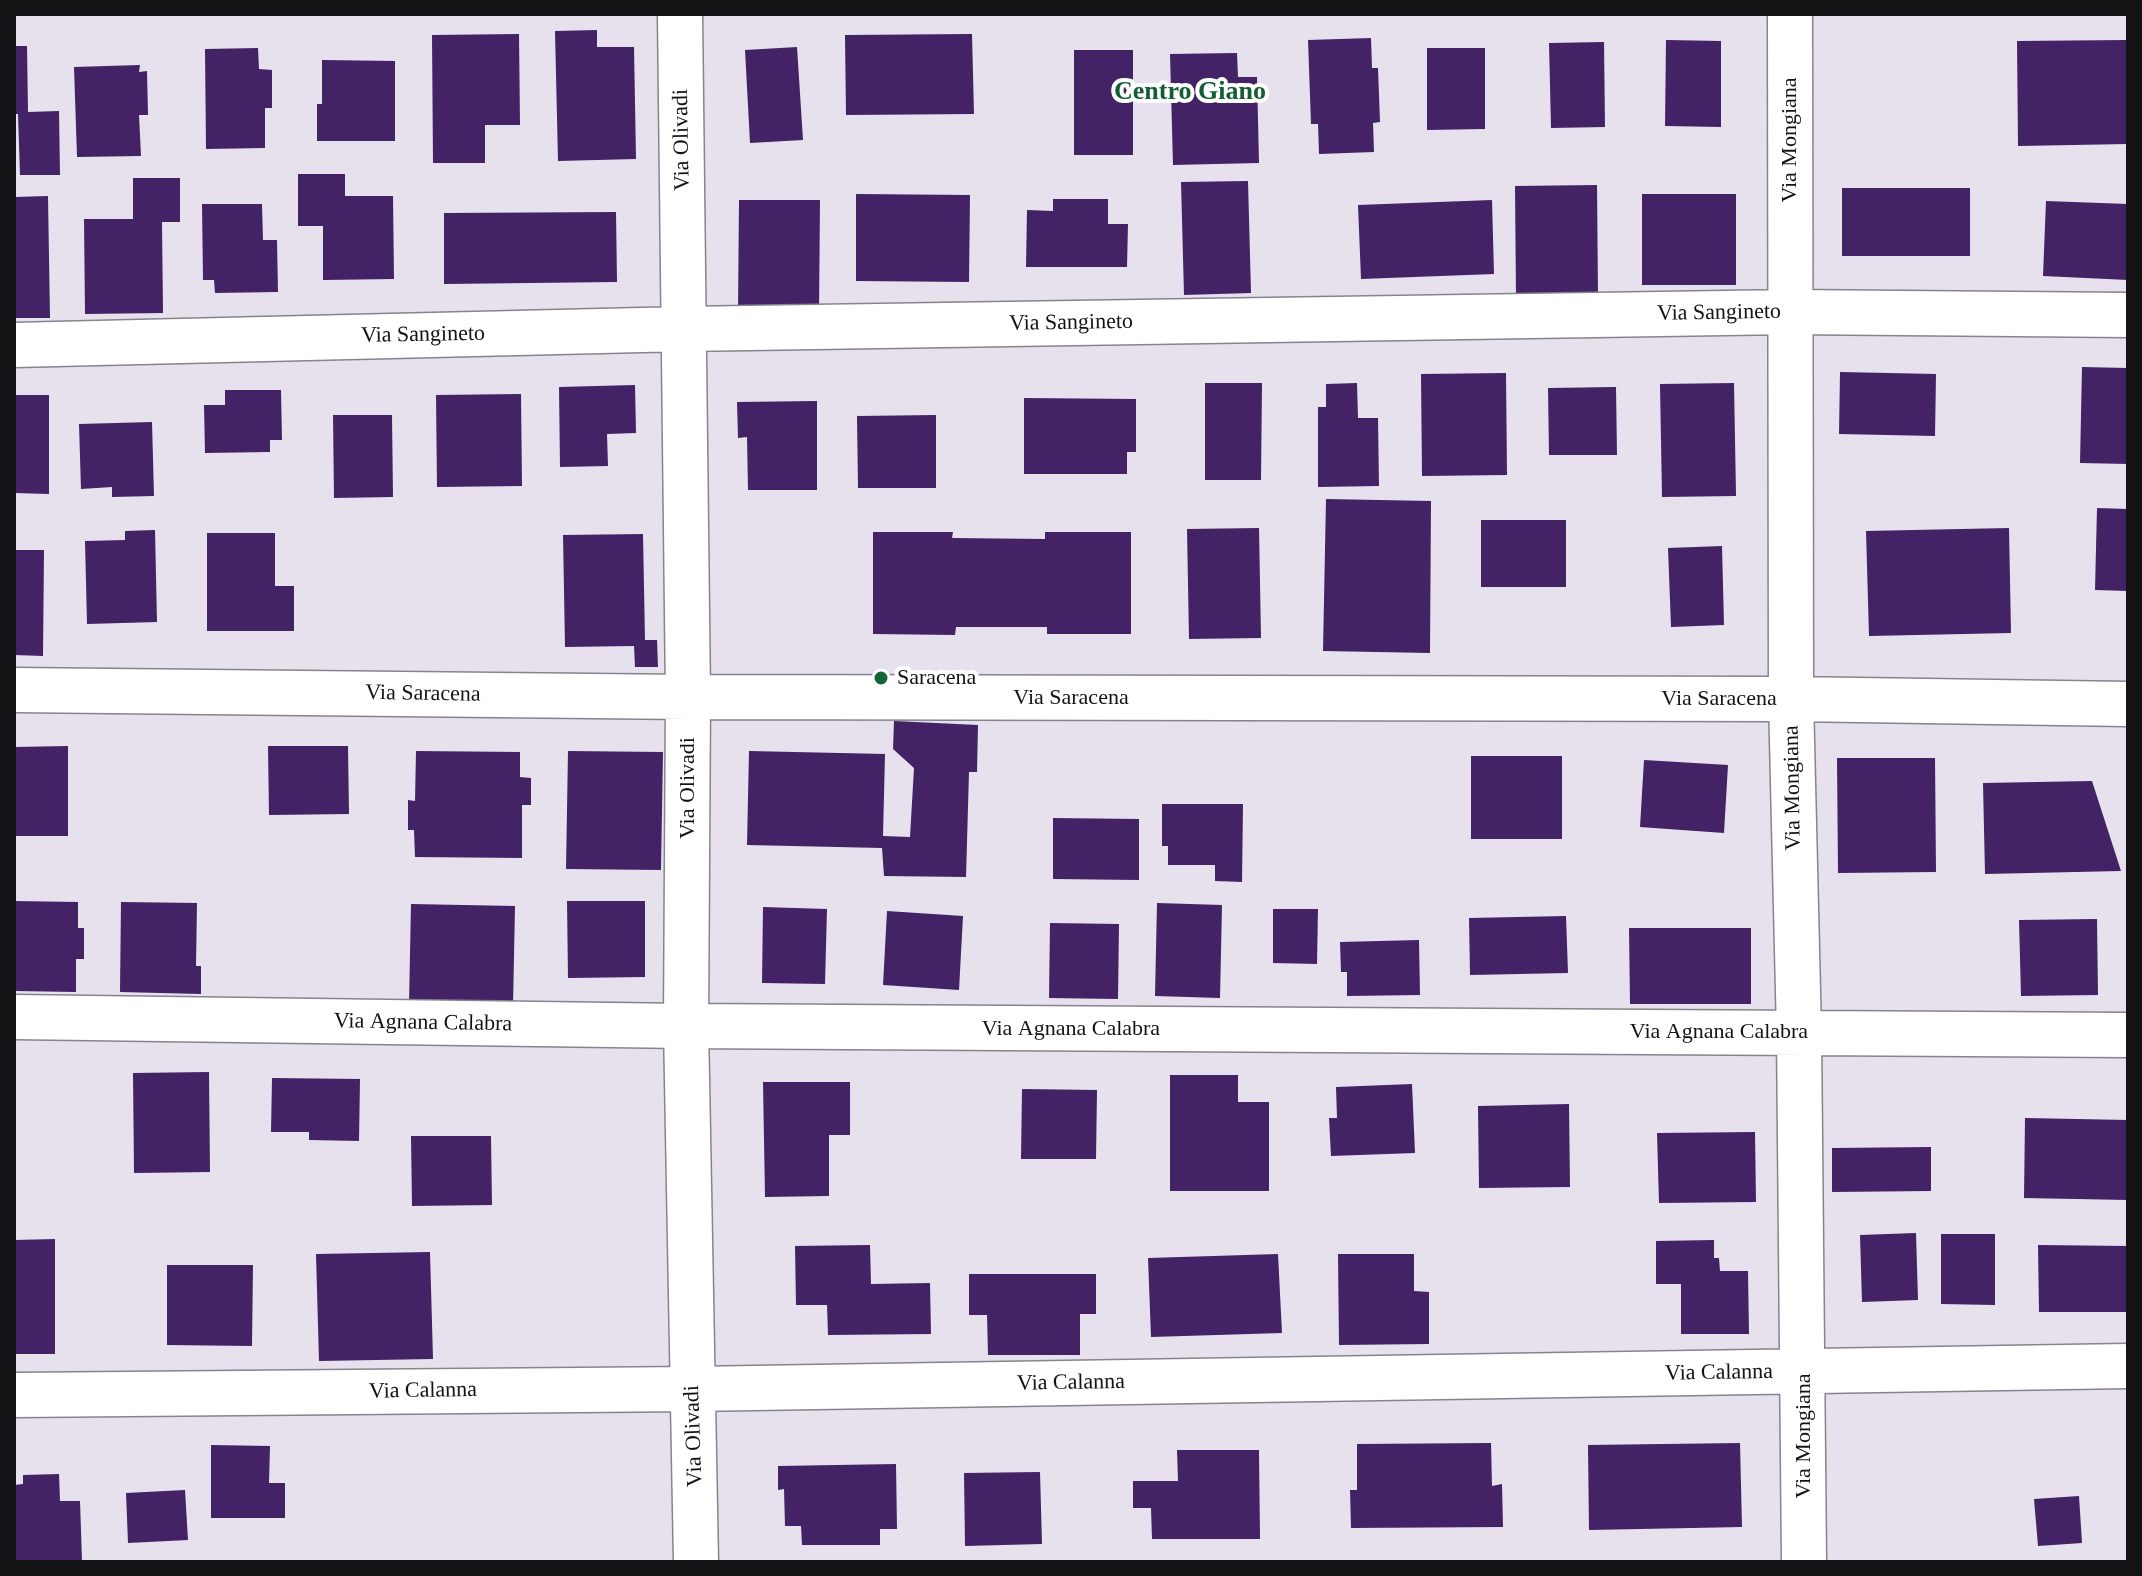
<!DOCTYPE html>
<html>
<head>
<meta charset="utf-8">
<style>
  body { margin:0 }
  #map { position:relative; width:2142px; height:1576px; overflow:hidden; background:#e6e1ed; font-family:"Times New Roman",serif }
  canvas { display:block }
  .frame { position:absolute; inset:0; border:16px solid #131215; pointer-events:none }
</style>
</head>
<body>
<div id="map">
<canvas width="2142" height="1576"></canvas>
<div class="frame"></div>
</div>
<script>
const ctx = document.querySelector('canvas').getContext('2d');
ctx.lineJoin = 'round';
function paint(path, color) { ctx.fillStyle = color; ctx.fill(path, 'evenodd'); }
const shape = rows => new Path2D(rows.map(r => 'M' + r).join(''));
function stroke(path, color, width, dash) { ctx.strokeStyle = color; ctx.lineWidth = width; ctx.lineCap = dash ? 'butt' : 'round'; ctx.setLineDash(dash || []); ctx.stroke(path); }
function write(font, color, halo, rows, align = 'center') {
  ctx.font = font + ' "Times New Roman",serif'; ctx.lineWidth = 8; ctx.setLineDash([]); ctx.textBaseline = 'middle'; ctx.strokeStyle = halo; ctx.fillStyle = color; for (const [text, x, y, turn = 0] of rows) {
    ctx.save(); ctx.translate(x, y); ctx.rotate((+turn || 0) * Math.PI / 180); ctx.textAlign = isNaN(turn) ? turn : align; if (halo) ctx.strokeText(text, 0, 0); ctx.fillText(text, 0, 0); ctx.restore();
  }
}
paint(shape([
  [597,30,597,47,634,47,636,159,558,161,555,31],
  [519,34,520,125,485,125,485,163,433,163,432,35],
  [972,34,974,114,846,115,845,35],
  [1371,38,1372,68,1378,68,1380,122,1373,123,1374,152,1319,154,1318,124,1311,124,1308,40],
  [1666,40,1721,41,1721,127,1665,126],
  [2128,40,2128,144,2018,146,2017,41],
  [1604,42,1605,127,1551,128,1549,43],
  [14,46,27,46,28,112,59,111,60,175,20,175,18,114,14,114],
  [797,47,803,140,750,143,745,50],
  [258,48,259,69,272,70,272,108,265,108,265,148,206,149,205,49],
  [1427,48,1485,48,1485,129,1427,130],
  [1074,50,1133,50,1133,155,1074,155],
  [1237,53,1238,77,1257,77,1259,163,1173,165,1170,54],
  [322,60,395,61,395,141,317,141,317,104,322,104],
  [140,65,139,72,147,71,148,115,139,115,141,156,77,157,74,67],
  [298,174,345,174,345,196,393,196,394,279,323,280,323,226,298,226],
  [133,178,180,178,180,222,162,222,163,313,85,314,84,219,133,219],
  [1248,181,1251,293,1184,295,1181,182],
  [1597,185,1598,296,1516,297,1515,186],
  [1842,188,1970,188,1970,256,1842,256],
  [856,194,970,195,969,282,856,281],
  [1642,194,1736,194,1736,285,1642,285],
  [48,196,50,318,14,318,14,197],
  [1053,199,1108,199,1108,224,1128,224,1127,267,1026,267,1027,210,1053,211],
  [739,200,820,200,819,312,738,312],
  [1492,200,1494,274,1361,279,1358,205],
  [2046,201,2128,204,2128,280,2043,276],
  [202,204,262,204,263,240,277,240,278,292,215,293,214,280,203,280],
  [616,212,617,282,444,284,444,213],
  [2082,367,2128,368,2128,464,2080,463],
  [1840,372,1936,374,1935,436,1839,434],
  [1506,373,1507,475,1422,476,1421,374],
  [1205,383,1262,383,1261,480,1205,480],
  [1357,383,1358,418,1378,418,1379,486,1318,487,1318,407,1326,407,1326,384],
  [1734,383,1736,496,1662,497,1660,384],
  [635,385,636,433,607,434,608,466,560,467,559,387],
  [1616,387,1617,455,1549,455,1548,388],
  [225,390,281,390,282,440,270,440,270,452,205,453,204,405,225,405],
  [521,394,522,486,437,487,436,395],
  [14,395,49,395,49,494,14,493],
  [1024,398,1136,399,1136,452,1127,452,1127,474,1024,474],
  [817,401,817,490,748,490,747,437,738,438,737,402],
  [333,415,392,415,393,497,334,498],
  [936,415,936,488,858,488,857,416],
  [152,422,154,496,112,497,112,487,81,489,79,424],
  [1326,499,1431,501,1430,653,1323,651],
  [2097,508,2128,509,2128,591,2095,590],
  [1481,520,1566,520,1566,587,1481,587],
  [1259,528,1261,638,1189,639,1187,529],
  [2009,528,2011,633,1869,636,1866,531],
  [155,530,157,622,87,624,85,541,125,540,125,531],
  [873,532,953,532,952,538,1045,539,1045,532,1131,532,1131,634,1047,634,1047,627,956,627,955,635,873,634],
  [207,533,275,533,275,586,294,586,294,631,207,631],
  [643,534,645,640,657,640,658,667,635,667,634,646,565,647,563,535],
  [1722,546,1724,625,1671,627,1668,548],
  [14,550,44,550,43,656,14,655],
  [894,721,978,725,977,772,969,772,966,877,884,876,882,848,747,845,749,751,885,754,883,836,910,837,914,768,893,749],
  [68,746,68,836,14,836,14,747],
  [268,746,348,746,349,814,269,815],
  [416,751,520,752,520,777,531,778,531,805,522,805,522,858,415,857,414,830,408,830,408,800,415,801],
  [568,751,663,752,661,870,566,869],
  [1471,756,1562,756,1562,839,1471,839],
  [1837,758,1935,758,1936,872,1838,873],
  [1644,760,1728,765,1724,833,1640,827],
  [2092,781,2121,871,1985,874,1983,783],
  [1162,804,1243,804,1242,882,1215,881,1215,865,1168,865,1168,846,1162,846],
  [1053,818,1139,819,1139,880,1053,879],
  [14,901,78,902,78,928,84,928,84,959,76,959,76,992,14,991],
  [567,901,645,901,645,977,568,978],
  [121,902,197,903,196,966,201,966,201,994,120,992],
  [1157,903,1222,905,1220,998,1155,996],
  [411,904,515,906,513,1006,409,1004],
  [763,907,827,909,825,984,762,983],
  [1273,909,1318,909,1317,964,1273,963],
  [887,911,963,916,959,990,883,985],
  [1566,916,1568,973,1470,975,1469,918],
  [2097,919,2098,995,2021,996,2019,920],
  [1050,923,1119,924,1118,999,1049,998],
  [1629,928,1751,928,1751,1004,1630,1004],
  [1419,940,1420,995,1347,996,1347,972,1341,972,1340,942],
  [209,1072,210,1172,134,1173,133,1073],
  [1170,1075,1238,1075,1238,1102,1269,1102,1269,1191,1170,1191],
  [272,1078,360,1079,359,1141,309,1140,309,1132,271,1132],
  [763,1082,850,1082,850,1135,829,1135,829,1196,765,1197],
  [1412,1084,1415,1153,1331,1156,1329,1118,1337,1118,1336,1087],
  [1022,1089,1097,1090,1096,1159,1021,1159],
  [1569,1104,1570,1187,1479,1188,1478,1106],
  [2025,1118,2128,1120,2128,1200,2024,1198],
  [1755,1132,1756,1202,1659,1203,1657,1133],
  [411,1136,491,1136,492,1205,412,1206],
  [1931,1147,1931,1191,1832,1192,1832,1148],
  [1916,1233,1918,1300,1862,1302,1860,1235],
  [1941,1234,1995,1234,1995,1305,1941,1304],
  [55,1239,55,1354,14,1354,14,1240],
  [1714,1240,1714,1258,1719,1258,1720,1271,1748,1271,1749,1334,1681,1334,1681,1284,1656,1284,1656,1241],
  [870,1245,871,1284,930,1283,931,1334,828,1335,827,1305,796,1305,795,1246],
  [2038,1245,2128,1246,2128,1312,2039,1312],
  [430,1252,433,1359,319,1361,316,1254],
  [1278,1254,1282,1333,1151,1337,1148,1258],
  [1338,1254,1414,1254,1414,1291,1429,1292,1429,1344,1339,1345],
  [167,1265,253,1265,252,1346,167,1345],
  [969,1274,1096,1274,1096,1314,1080,1314,1080,1355,988,1355,987,1315,969,1315],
  [1491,1443,1492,1486,1502,1484,1503,1527,1351,1528,1350,1490,1357,1490,1357,1444],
  [1740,1443,1742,1527,1589,1530,1588,1445],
  [211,1445,270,1446,269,1483,285,1483,285,1518,211,1518],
  [1177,1450,1259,1450,1260,1539,1152,1539,1151,1508,1133,1508,1133,1481,1178,1481],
  [896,1464,897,1529,880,1529,880,1545,802,1545,801,1526,785,1526,784,1489,778,1490,778,1466],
  [1040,1472,1042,1544,965,1546,964,1473],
  [59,1474,60,1501,80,1501,82,1561,14,1562,14,1485,23,1484,23,1475],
  [185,1490,188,1540,128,1543,126,1493],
  [2079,1496,2082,1543,2038,1546,2034,1499]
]), '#432265');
const minor = shape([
  [680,14,688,697,686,1026,696,1562],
  [1790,14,1791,699,1799,1033,1804,1562],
  [14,345,684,329,1790,312,2128,315],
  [14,690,688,697,1791,699,2128,704],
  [14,1017,686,1026,2128,1035],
  [14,1395,692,1389,2128,1366]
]);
stroke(minor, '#87838d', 47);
stroke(minor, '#fff', 44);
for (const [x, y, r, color] of [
  [881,678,8,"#116637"]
]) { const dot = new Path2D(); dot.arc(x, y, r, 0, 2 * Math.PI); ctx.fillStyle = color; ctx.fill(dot); stroke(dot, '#fff', 3); }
write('22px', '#131215', '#fff', [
  ["Via Olivadi",682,140,-91],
  ["Via Mongiana",1790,140,-90],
  ["Via Sangineto",1719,313,-1],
  ["Via Sangineto",1071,323,-1],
  ["Via Sangineto",423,335,-1],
  ["Via Saracena",423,694,1],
  ["Via Saracena",1071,698],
  ["Via Saracena",1719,699],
  ["Via Olivadi",688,788,-90],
  ["Via Mongiana",1793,788,-91],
  ["Via Agnana Calabra",423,1023,1],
  ["Via Agnana Calabra",1071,1029],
  ["Via Agnana Calabra",1719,1032],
  ["Via Calanna",1719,1373,-1],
  ["Via Calanna",1071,1383,-1],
  ["Via Calanna",423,1391,-1],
  ["Via Olivadi",694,1436,-92],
  ["Via Mongiana",1804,1436,-90]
]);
write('22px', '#131215', '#fff', [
  ["Saracena",897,678]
], 'left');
write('bold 26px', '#125e33', '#fff', [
  ["Centro Giano",1190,92]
]);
</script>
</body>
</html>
